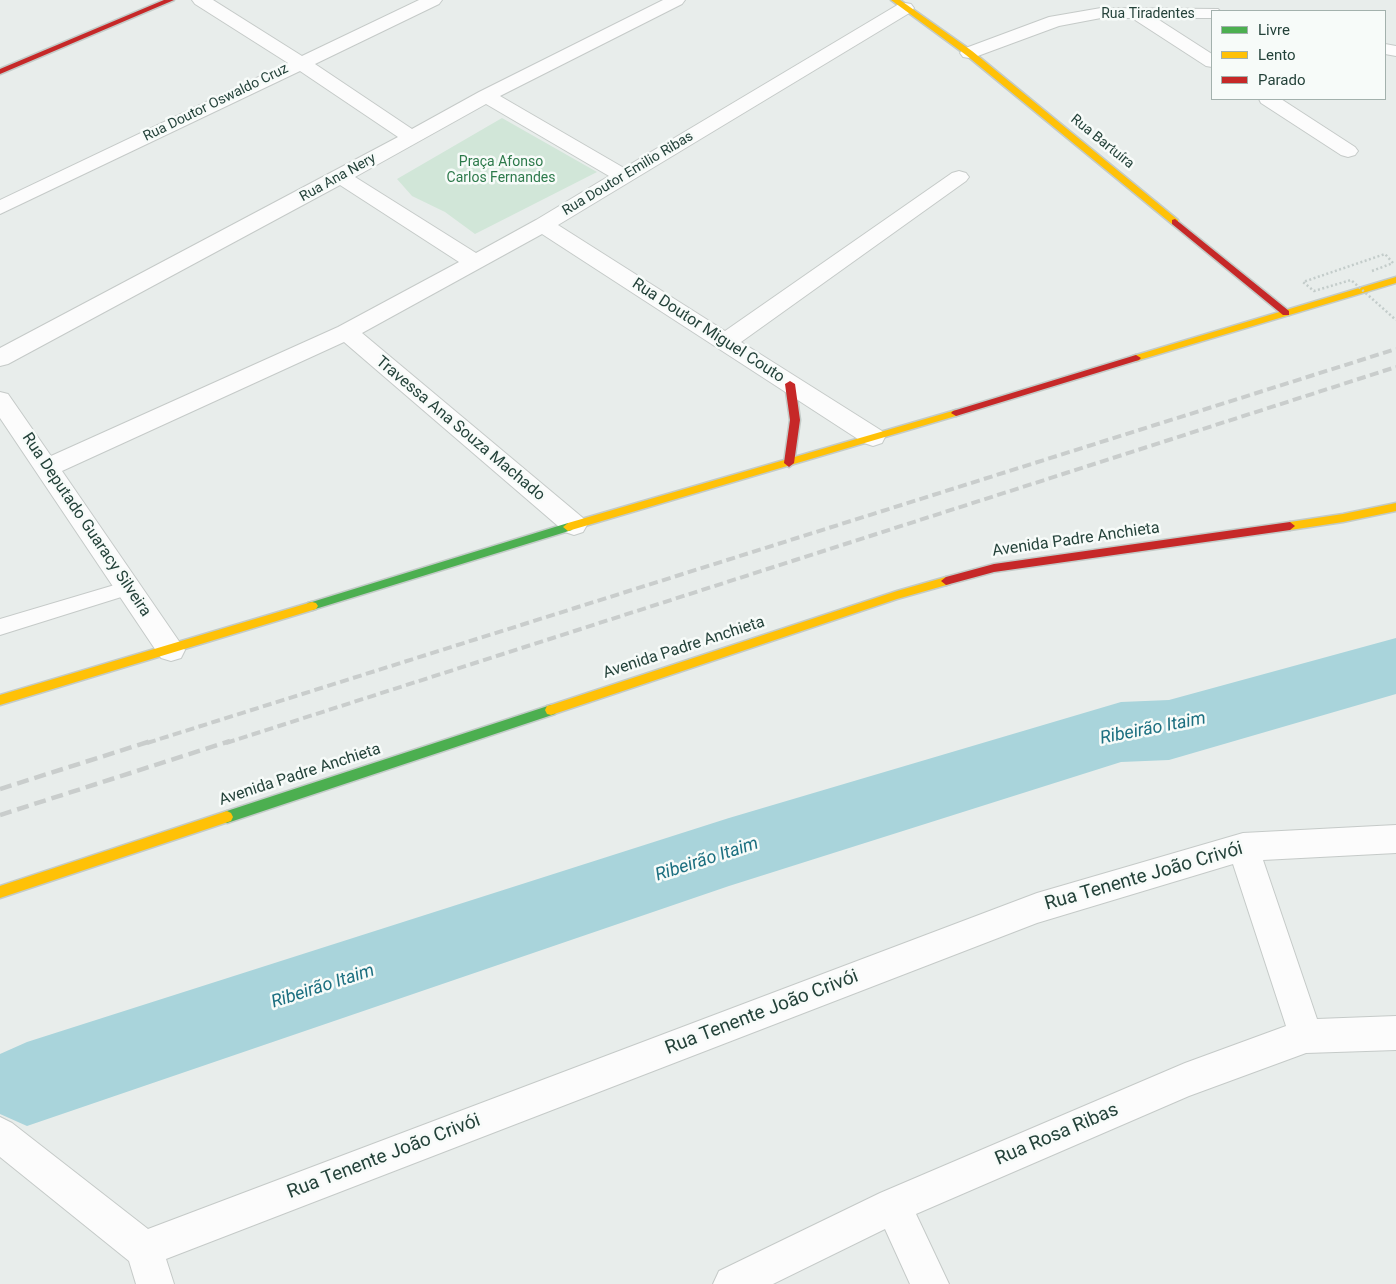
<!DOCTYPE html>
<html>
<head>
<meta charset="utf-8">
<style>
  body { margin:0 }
  #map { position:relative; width:1396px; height:1284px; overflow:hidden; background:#e8edeb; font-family:Roboto,sans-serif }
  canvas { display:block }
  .legend { position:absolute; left:1211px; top:10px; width:175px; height:90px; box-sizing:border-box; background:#f7fbf9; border:1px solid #a3b1ad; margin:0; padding:6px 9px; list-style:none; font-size:15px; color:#24423a }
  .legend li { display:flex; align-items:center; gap:10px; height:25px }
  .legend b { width:25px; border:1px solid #a3b1ad }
</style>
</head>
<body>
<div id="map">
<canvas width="1396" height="1284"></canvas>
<ul class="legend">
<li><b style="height:6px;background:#4caf50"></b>Livre</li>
<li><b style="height:6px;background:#ffc107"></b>Lento</li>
<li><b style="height:6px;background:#c62828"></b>Parado</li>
</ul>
</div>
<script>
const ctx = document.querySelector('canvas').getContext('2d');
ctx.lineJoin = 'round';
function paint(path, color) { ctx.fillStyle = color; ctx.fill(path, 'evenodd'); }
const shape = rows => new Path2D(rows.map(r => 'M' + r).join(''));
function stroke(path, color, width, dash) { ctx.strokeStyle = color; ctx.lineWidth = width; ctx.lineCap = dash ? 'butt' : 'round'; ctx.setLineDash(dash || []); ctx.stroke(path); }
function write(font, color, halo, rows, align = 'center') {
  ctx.font = font + ' Roboto,sans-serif'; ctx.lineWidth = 5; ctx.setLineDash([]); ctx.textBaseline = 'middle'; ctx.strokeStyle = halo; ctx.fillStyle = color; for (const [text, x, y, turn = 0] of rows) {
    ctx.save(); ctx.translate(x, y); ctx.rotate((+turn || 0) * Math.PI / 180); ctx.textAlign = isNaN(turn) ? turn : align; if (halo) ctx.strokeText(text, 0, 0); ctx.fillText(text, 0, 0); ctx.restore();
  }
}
paint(shape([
  [502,118,597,172,475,234,445,212,412,196,397,179]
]), '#d1e6d8');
paint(shape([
  [1396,638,1396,694,1169,760,1121,762,729,886,27,1126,0,1114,0,1054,27,1042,729,818,1121,702,1169,700,1396,638]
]), '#a9d4db');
const lane = shape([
  [128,581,134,583,137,588,134,593,0,635,0,619,128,581]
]);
const street = shape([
  [192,0,213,0,302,56,419,0,442,0,439,4,315,64,412,129,479,92,663,0,685,0,682,4,500,96,624,168,899,4,905,3,911,4,914,8,911,12,558,225,725,331,952,173,959,171,966,173,969,177,966,181,741,342,882,431,885,437,882,443,873,446,864,443,542,234,362,333,583,518,587,525,583,532,574,535,565,532,344,342,62,471,185,650,181,658,171,661,161,658,0,418,0,392,8,394,51,456,338,327,459,262,340,185,8,364,0,366,0,348,398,137,300,71,0,214,0,200,288,63,195,4,192,0],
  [486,104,609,176,536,220,476,253,355,177,486,104],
  [1101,8,1218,9,1220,11,1212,11,1212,18,1156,18,1212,54,1212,67,1206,66,1132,18,1101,18,1059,26,975,57,969,58,963,57,960,53,963,49,1049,17,1101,8],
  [1385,44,1396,46,1396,56,1385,54,1385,44],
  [1259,99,1281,99,1355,147,1358,151,1355,155,1348,157,1341,155,1261,103,1259,99],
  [1396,825,1396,853,1263,860,1317,1019,1396,1016,1396,1050,1306,1053,1189,1096,916,1214,949,1284,910,1284,885,1229,773,1284,713,1284,719,1271,880,1193,1185,1063,1286,1026,1233,864,1037,923,166,1259,174,1284,136,1284,129,1261,0,1157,0,1117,12,1123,148,1229,1037,893,1243,833,1396,825]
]);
const fast = shape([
  [568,523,572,524,573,527,572,530,312,610,308,609,306,606,308,603,312,602,568,523],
  [551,705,555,706,557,710,555,714,227,823,223,821,221,817,223,813,227,811,551,705]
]);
const slow = shape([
  [891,0,900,0,972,51,1178,220,1178,224,1172,224,966,55,891,0],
  [1396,277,1396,283,1136,361,1131,358,1133,356,1396,277],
  [956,410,959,411,961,413,959,415,568,531,563,527,568,523,956,410],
  [1396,503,1396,511,1343,522,1290,530,1285,526,1290,522,1343,514,1396,503],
  [946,577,950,578,951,581,950,584,897,599,551,715,547,714,545,710,547,706,551,705,897,591,946,577],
  [312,602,316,603,318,606,316,609,0,705,0,695,312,602],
  [227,811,231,813,233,817,231,821,0,898,0,886,227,811]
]);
const jam = shape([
  [164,0,174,0,0,74,0,69,164,0],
  [1175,219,1289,311,1289,315,1283,315,1172,224,1172,220,1175,219],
  [1136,355,1141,358,1139,360,956,416,951,413,953,411,1136,355],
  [790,381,795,384,800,420,794,463,789,467,784,463,790,420,785,384,790,381],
  [1290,522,1295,526,1290,530,994,572,946,585,941,581,946,577,994,564,1290,522]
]);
stroke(lane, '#c5cac8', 2);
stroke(street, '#c5cac8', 2);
stroke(fast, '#c3cbc8', 3);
stroke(slow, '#c3cbc8', 3);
stroke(jam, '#c3cbc8', 3);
paint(lane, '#fcfcfc');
paint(street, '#fcfcfc');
paint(fast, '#4caf50');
paint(slow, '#ffc107');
paint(jam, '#c62828');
stroke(shape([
  [147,743,1396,349],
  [226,743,1396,367]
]), '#c9cdcc', 4, [9, 4.5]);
stroke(shape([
  [0,789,151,741],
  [0,815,230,741]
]), '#c9cdcc', 4.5, [12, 6]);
stroke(shape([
  [1372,271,1393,263,1385,254,1303,282,1314,291,1351,280,1396,320]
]), '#c3ccca', 2.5, [2, 2.5]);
write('14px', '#24423a', '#f7fbf9', [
  ["Rua Tiradentes",1148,14],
  ["Rua Doutor Oswaldo Cruz",216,103,-26],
  ["Rua Bartuíra",1102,142,39],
  ["Rua Doutor Emilio Ribas",628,174,-31],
  ["Rua Ana Nery",338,178,-29]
]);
write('14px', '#2d7a4b', '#f7fbf9', [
  ["Praça Afonso",501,162],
  ["Carlos Fernandes",501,178]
]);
write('16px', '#24423a', '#f7fbf9', [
  ["Rua Doutor Miguel Couto",708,331,33],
  ["Travessa Ana Souza Machado",460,429,40],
  ["Rua Deputado Guaracy Silveira",86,525,56],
  ["Avenida Padre Anchieta",1076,540,-8],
  ["Avenida Padre Anchieta",684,648,-18],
  ["Avenida Padre Anchieta",300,775,-18]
]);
write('italic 18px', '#1c6f80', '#f7fbf9', [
  ["Ribeirão Itaim",1153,729,-11],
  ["Ribeirão Itaim",707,860,-18],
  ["Ribeirão Itaim",323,987,-18]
]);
write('19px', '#24423a', '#f7fbf9', [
  ["Rua Tenente João Crivói",1144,877,-16],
  ["Rua Tenente João Crivói",762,1013,-21],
  ["Rua Rosa Ribas",1057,1135,-23],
  ["Rua Tenente João Crivói",384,1157,-21]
]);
</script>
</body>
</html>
